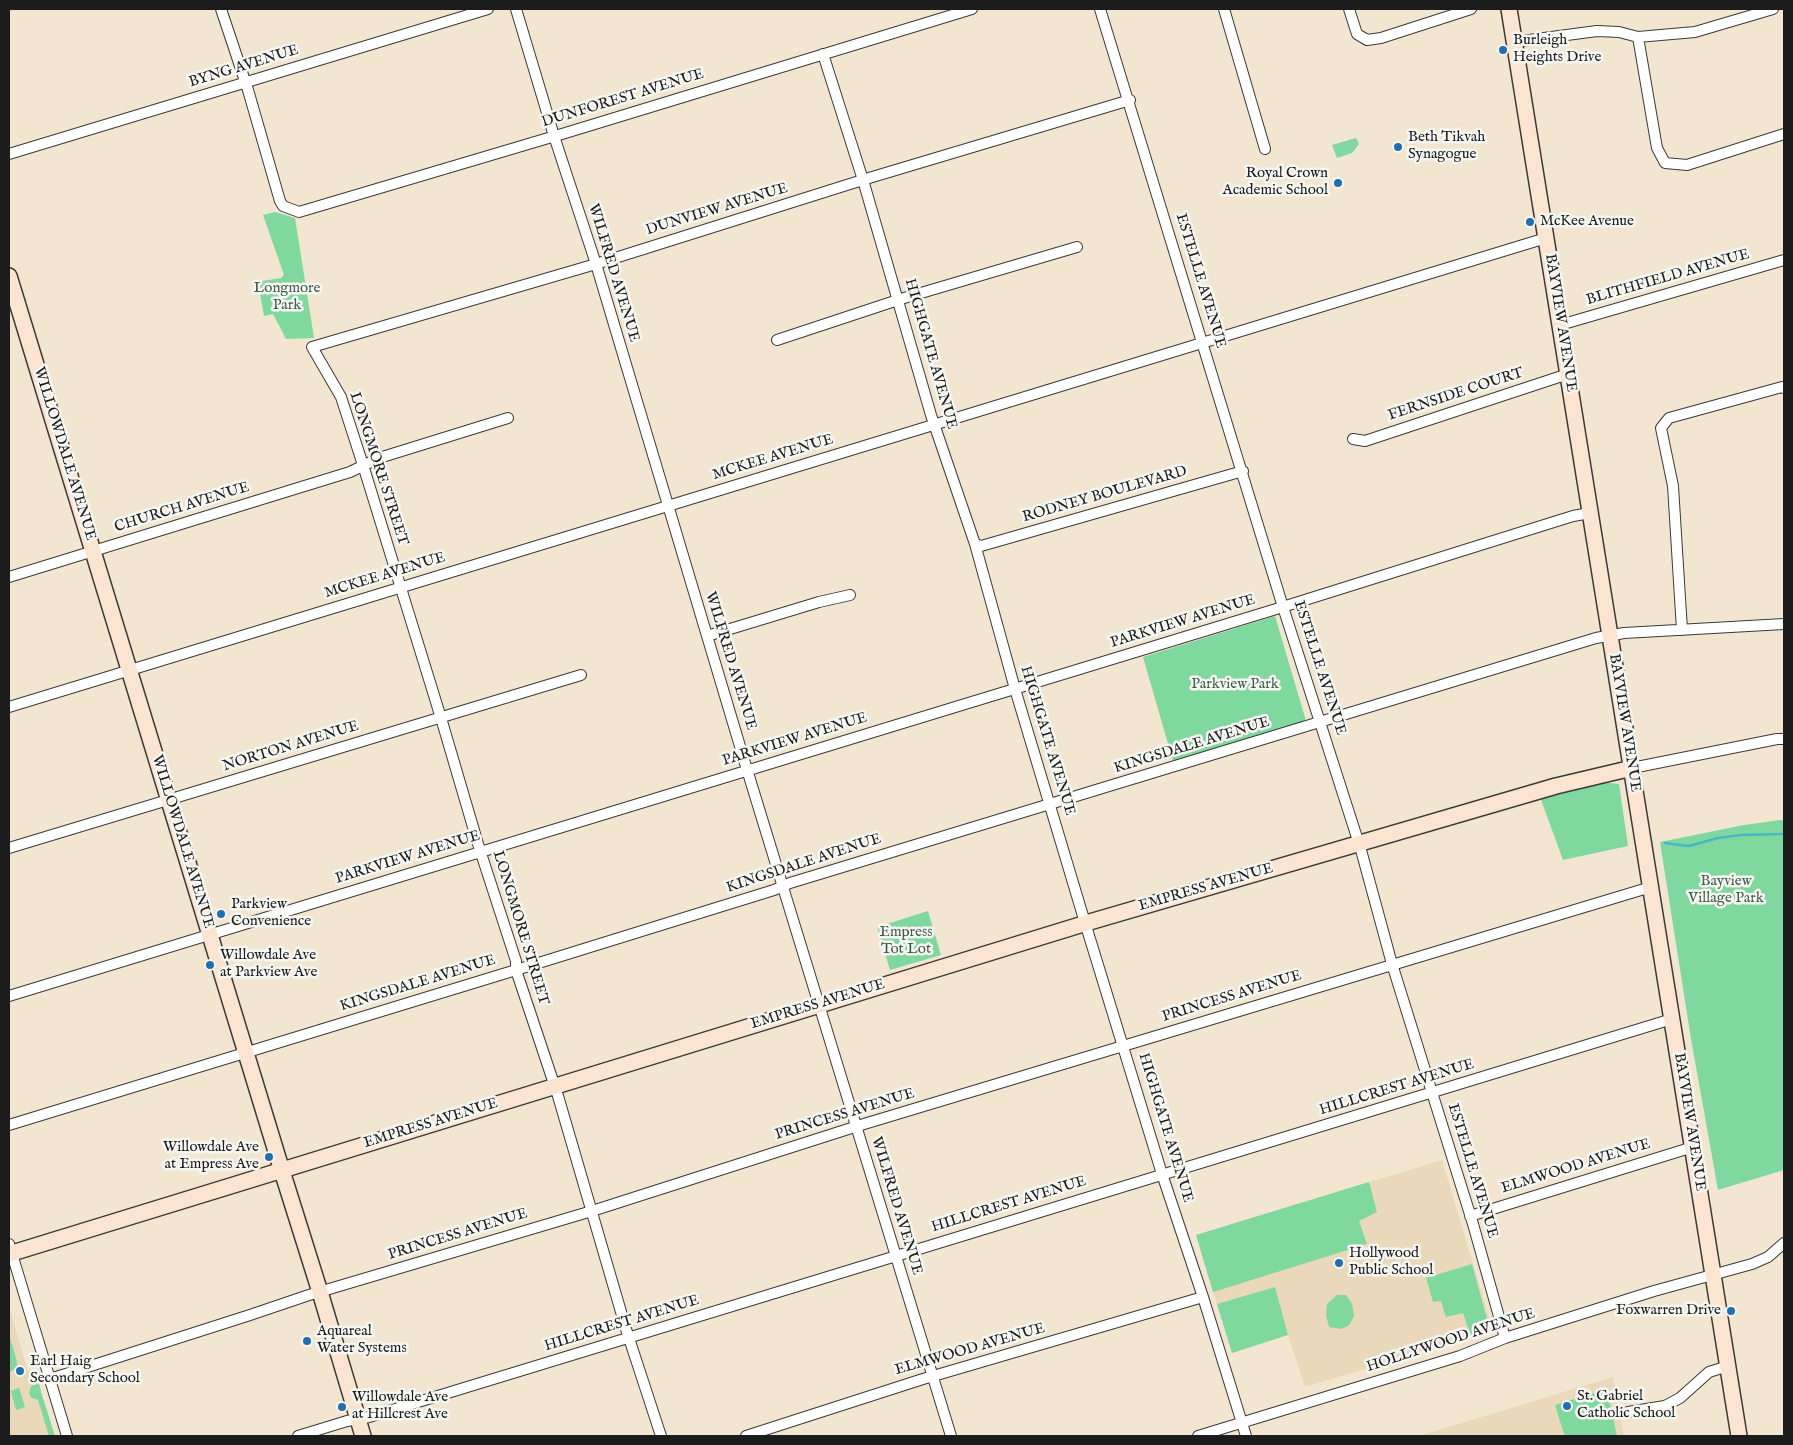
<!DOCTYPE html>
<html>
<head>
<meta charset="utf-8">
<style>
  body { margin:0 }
  #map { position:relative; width:1793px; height:1445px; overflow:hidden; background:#f2e6d0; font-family:"IM FELL English",serif }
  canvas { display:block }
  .frame { position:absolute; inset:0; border:10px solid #1c1c1c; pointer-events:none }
</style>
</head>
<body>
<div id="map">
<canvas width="1793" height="1445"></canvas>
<div class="frame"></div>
</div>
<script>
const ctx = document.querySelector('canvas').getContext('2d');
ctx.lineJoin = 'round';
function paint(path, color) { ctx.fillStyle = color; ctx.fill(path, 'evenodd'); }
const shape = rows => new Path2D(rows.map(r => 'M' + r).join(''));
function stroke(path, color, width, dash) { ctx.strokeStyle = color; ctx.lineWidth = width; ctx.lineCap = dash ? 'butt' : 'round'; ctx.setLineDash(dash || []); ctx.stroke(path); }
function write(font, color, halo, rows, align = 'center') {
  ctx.font = font + ' "IM FELL English",serif'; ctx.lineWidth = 5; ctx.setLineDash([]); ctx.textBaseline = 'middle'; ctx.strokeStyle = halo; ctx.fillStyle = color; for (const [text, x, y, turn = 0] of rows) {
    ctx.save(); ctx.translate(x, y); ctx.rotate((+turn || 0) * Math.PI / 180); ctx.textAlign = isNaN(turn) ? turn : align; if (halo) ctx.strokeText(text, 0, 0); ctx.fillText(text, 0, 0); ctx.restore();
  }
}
paint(shape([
  [1442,1160,1493,1330,1305,1387,1288,1335,1232,1353,1196,1235],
  [9,1307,28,1371,35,1372,55,1436,9,1436],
  [1613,1377,1624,1436,1419,1436]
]), '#ead8ba');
paint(shape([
  [1356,138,1359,144,1352,153,1337,158,1332,145],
  [275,212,295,218,314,338,286,339,273,314,264,316,259,288,256,282,281,278,284,275,263,215],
  [1275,616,1306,721,1173,761,1143,657],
  [1601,782,1619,784,1628,846,1563,860,1540,797],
  [1780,820,1784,821,1784,1170,1718,1190,1691,1039,1660,842,1744,825],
  [928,911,941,955,890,970,877,927],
  [1369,1182,1377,1212,1359,1221,1367,1244,1213,1292,1196,1235],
  [1472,1264,1489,1326,1489,1329,1486,1332,1471,1336,1463,1313,1446,1317,1441,1301,1433,1302,1426,1278],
  [1275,1287,1288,1335,1232,1353,1217,1304],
  [1337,1295,1346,1295,1352,1304,1354,1316,1349,1325,1342,1329,1329,1327,1326,1315,1327,1304],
  [9,1334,17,1362,17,1368,9,1372],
  [39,1383,41,1392,55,1436,49,1436,38,1400,32,1398,29,1394,31,1386],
  [19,1388,25,1407,16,1410,11,1391],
  [1607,1389,1617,1436,1570,1436,1564,1434,1555,1405]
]), '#7fd89e');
stroke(shape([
  [1665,843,1689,846,1718,838,1741,835,1784,834]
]), '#4ab8c2', 2.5);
const street = shape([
  [221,9,248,90,280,201,283,206,299,212,562,134,972,9],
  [516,9,554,136,596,264,745,763,951,1436],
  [1100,9,1283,607,1361,850,1392,964,1473,1224,1505,1338],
  [1224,9,1265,149],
  [1349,9,1357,34,1367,40,1381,38,1471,9],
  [1638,37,1657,148,1665,163,1687,165,1784,134],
  [1514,42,1597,31,1619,32,1638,37,1695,32,1773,9],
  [823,54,863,180,931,415,975,544,1015,689,1083,916,1162,1174,1203,1297,1246,1436],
  [9,154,488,9],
  [1560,325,1784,260],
  [777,340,904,298,1077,247],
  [1353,439,1365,441,1568,374],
  [975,544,981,546,1243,471],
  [9,577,350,472,379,458,508,418],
  [1682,630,1673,486,1661,428,1669,418,1782,387,1784,388],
  [707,636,819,602,850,595],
  [9,707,1546,238],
  [1632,768,1777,739,1784,739],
  [9,848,581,675],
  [9,996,1273,610,1573,516,1590,513],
  [9,1125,516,970,774,890,790,883,1596,638,1624,633,1784,624],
  [1470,1216,1693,1147],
  [9,1244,67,1436],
  [50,1379,250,1315,309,1295,592,1211,864,1124,1651,887],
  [1628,1412,1665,1406,1680,1398,1709,1372,1728,1366],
  [298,1436,347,1421,369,1417,1672,1019],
  [661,1436,626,1329,558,1096,516,970,516,961,478,844,441,718,363,465,341,397,312,347,596,264,869,178,1130,100],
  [746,1436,923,1379,1203,1297],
  [1198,1436,1460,1356,1505,1338,1654,1291,1752,1264,1768,1257,1784,1243]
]);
const secondary = shape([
  [1509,9,1739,1436],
  [9,276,282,1171,320,1292,363,1436],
  [9,1254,1093,921,1556,786,1632,768]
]);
stroke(street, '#3c3a37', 12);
stroke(secondary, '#3c3a37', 18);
stroke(street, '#fff', 10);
stroke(secondary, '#fce5d0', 15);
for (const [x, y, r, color] of [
  [1503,50,5,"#1f6fb2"],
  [1398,147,5,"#1f6fb2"],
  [1338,183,5,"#1f6fb2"],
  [1530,222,5,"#1f6fb2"],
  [221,914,5,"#1f6fb2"],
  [210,965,5,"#1f6fb2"],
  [269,1157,5,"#1f6fb2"],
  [1339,1263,5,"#1f6fb2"],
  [1731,1311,5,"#1f6fb2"],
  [307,1341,5,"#1f6fb2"],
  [20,1371,5,"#1f6fb2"],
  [1567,1406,5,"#1f6fb2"],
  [342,1407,5,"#1f6fb2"]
]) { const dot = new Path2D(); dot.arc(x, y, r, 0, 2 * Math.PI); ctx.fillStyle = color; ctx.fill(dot); stroke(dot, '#f6f6f2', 2); }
write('15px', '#1c1c1c', '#f6f6f2', [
  ["Burleigh",1513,41],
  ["Heights Drive",1513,58],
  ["Beth Tikvah",1408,138],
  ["Synagogue",1408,155],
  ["Royal Crown",1328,174,"right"],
  ["Academic School",1328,191,"right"],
  ["McKee Avenue",1540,222],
  ["Parkview",231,905],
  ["Convenience",231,922],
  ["Willowdale Ave",220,956],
  ["at Parkview Ave",220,973],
  ["Willowdale Ave",259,1148,"right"],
  ["at Empress Ave",259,1165,"right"],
  ["Hollywood",1349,1254],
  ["Public School",1349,1271],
  ["Foxwarren Drive",1721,1311,"right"],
  ["Aquareal",317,1332],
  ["Water Systems",317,1349],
  ["Earl Haig",30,1362],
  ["Secondary School",30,1379],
  ["St. Gabriel",1577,1397],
  ["Catholic School",1577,1414],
  ["Willowdale Ave",352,1398],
  ["at Hillcrest Ave",352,1415]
], 'left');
write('15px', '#1c1c1c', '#f6f6f2', [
  ["BYNG AVENUE",244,67,-17],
  ["DUNFOREST AVENUE",623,99,-17],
  ["DUNVIEW AVENUE",717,210,-17],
  ["WILFRED AVENUE",613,273,73],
  ["BLITHFIELD AVENUE",1668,278,-16],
  ["ESTELLE AVENUE",1200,281,73],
  ["BAYVIEW AVENUE",1560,323,81],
  ["HIGHGATE AVENUE",930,354,74],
  ["FERNSIDE COURT",1456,395,-18],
  ["WILLOWDALE AVENUE",64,454,73],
  ["MCKEE AVENUE",773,458,-17],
  ["LONGMORE STREET",378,469,72],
  ["RODNEY BOULEVARD",1105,495,-16],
  ["CHURCH AVENUE",182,508,-17],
  ["MCKEE AVENUE",385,576,-17],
  ["PARKVIEW AVENUE",1183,622,-17],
  ["WILFRED AVENUE",730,661,73],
  ["ESTELLE AVENUE",1319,668,72],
  ["BAYVIEW AVENUE",1624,723,81],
  ["PARKVIEW AVENUE",795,740,-17],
  ["HIGHGATE AVENUE",1047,741,73],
  ["KINGSDALE AVENUE",1192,746,-17],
  ["NORTON AVENUE",291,747,-17],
  ["WILLOWDALE AVENUE",182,842,73],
  ["PARKVIEW AVENUE",408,858,-17],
  ["KINGSDALE AVENUE",804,864,-18],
  ["EMPRESS AVENUE",1206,888,-16],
  ["LONGMORE STREET",520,928,73],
  ["KINGSDALE AVENUE",418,984,-17],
  ["PRINCESS AVENUE",1232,997,-17],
  ["EMPRESS AVENUE",818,1005,-17],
  ["HILLCREST AVENUE",1397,1088,-17],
  ["PRINCESS AVENUE",845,1115,-17],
  ["BAYVIEW AVENUE",1689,1122,81],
  ["EMPRESS AVENUE",431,1124,-17],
  ["HIGHGATE AVENUE",1165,1128,73],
  ["ELMWOOD AVENUE",1576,1167,-17],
  ["ESTELLE AVENUE",1472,1171,73],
  ["HILLCREST AVENUE",1009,1205,-17],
  ["WILFRED AVENUE",896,1206,73],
  ["PRINCESS AVENUE",458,1235,-17],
  ["HILLCREST AVENUE",622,1324,-17],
  ["HOLLYWOOD AVENUE",1451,1341,-18],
  ["ELMWOOD AVENUE",970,1350,-16]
]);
write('15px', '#3f5e4a', '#f6f6f2', [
  ["Longmore",287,289],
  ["Park",287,306],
  ["Parkview Park",1235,685],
  ["Bayview",1726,882],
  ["Village Park",1726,899],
  ["Empress",906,933],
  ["Tot Lot",906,950]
]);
</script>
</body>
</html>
